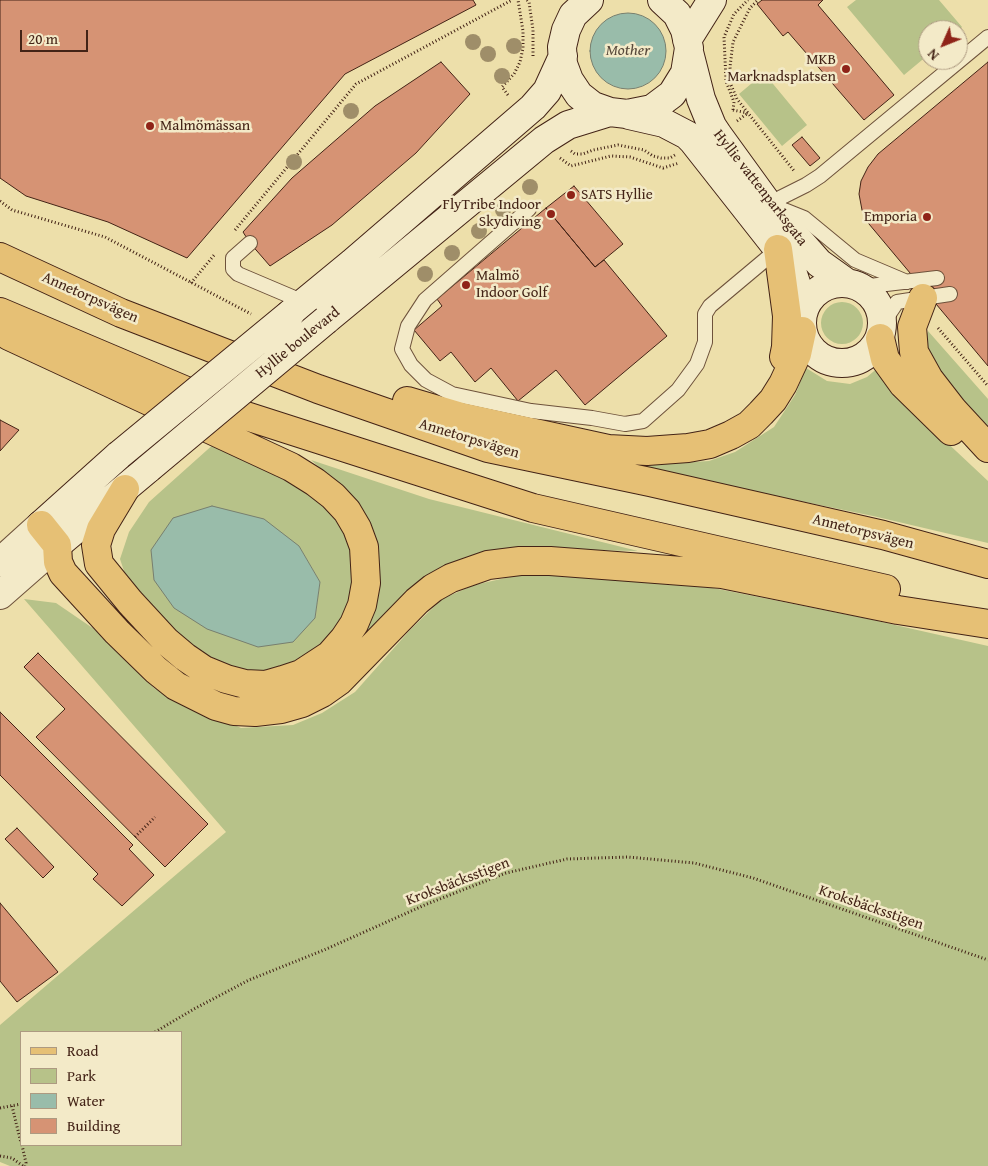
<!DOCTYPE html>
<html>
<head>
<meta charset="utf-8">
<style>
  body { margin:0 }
  #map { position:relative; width:988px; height:1166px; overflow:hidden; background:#eddfaa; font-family:"Gentium Book Plus",serif }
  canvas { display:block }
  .legend { position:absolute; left:20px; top:1031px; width:162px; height:115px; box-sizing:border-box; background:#f3eac8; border:1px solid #ad9a81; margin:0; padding:6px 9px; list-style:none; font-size:15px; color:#432316 }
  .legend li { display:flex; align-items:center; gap:10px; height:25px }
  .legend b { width:25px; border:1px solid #ad9a81 }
  .north { position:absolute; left:918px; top:20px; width:50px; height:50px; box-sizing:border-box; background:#f3eac8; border:1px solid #ad9a81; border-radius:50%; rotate:226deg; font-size:14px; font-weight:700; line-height:20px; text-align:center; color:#432316 }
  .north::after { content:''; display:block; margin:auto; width:18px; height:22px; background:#8f2418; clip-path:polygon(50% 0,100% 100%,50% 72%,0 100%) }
  .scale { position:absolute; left:20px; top:30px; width:68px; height:22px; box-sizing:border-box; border:2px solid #432316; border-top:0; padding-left:6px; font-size:15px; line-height:18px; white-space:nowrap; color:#432316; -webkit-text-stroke:4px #f3eac8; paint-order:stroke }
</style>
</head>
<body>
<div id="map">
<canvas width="988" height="1166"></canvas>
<ul class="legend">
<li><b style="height:6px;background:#e6c075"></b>Road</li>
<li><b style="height:14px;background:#b7c289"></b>Park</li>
<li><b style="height:14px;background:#99bcaa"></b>Water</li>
<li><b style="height:14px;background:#d69374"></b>Building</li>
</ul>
<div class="north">N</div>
<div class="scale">20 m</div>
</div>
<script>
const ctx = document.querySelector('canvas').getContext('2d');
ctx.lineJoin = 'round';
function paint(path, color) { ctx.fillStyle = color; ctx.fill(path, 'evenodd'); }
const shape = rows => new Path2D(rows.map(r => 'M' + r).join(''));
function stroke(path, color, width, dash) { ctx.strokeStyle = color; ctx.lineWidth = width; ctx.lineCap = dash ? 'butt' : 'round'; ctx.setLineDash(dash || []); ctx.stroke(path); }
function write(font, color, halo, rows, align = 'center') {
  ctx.font = font + ' "Gentium Book Plus",serif'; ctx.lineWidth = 5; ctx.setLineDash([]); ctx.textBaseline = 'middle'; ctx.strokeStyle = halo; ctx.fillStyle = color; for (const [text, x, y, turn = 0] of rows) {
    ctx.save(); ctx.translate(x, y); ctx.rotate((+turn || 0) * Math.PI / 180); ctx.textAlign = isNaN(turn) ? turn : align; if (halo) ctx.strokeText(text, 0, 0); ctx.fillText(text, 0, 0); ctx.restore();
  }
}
paint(shape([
  [856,0,939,0,962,27,958,31,928,30,928,55,904,75,847,7],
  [764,73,807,125,782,146,739,94],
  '821 323a21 21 0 1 1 42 0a21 21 0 1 1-42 0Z',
  [928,331,988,399,988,429,941,380,924,343],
  [880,366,924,421,988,481,988,543,873,516,630,466,709,461,735,452,774,427,795,395,806,368,827,381,850,384,867,377],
  [216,442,313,492,332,509,352,543,357,579,347,617,322,650,287,670,249,674,219,666,185,644,127,580,120,559,129,532,149,502],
  [299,546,320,582,315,618],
  [311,460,429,499,638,551,514,549,348,656,377,589,335,481],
  [519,575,573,575,713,588,864,618,988,646,988,1166,10,1166,0,1162,0,1025,226,832,24,599,56,603,94,629,154,688,241,728,293,725,322,713,355,692,410,630,442,599,474,585],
  [21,1032,181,1032,181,1145,21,1145]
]), '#b7c289');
const water = shape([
  '590 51a38 38 0 1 1 76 0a38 38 0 1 1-76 0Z',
  [212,506,264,519,299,546,320,582,315,618,293,642,258,647,207,629,174,608,154,580,151,550,173,518,212,506]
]);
paint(water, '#99bcaa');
stroke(water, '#777f6f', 1);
const building = shape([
  [0,0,473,0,476,5,345,74,187,258,108,222,26,196,0,178,0,0],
  [762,0,823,0,818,5,894,95,864,120,788,32,783,36,757,4,762,0],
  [441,62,470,94,416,153,332,225,270,266,250,243,243,232,292,178,375,106,441,62],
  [988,62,988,366,869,224,862,210,859,194,861,181,868,167,878,154,988,62],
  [802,137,820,158,810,166,792,145,802,137],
  [574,186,623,244,595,267,546,208,574,186],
  [546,208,595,267,604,260,667,336,585,405,556,370,518,401,491,368,475,382,451,352,440,361,414,330,442,306,437,299,546,208],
  [0,420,19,430,0,451,0,420],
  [38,653,208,824,165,867,36,737,65,709,24,667,38,653],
  [0,712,133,845,129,849,154,875,122,906,93,879,98,874,0,775,0,712],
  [17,828,54,867,43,878,5,839,17,828],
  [0,903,58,972,17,1002,0,981,0,903]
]);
paint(building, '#d69374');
stroke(building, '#432316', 1);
const lane = shape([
  [768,204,806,185,820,176,988,37],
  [779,208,804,218,855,260,907,282],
  [529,209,425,300,408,326,402,349,411,365,426,380,452,394,531,411,592,418,625,424,643,421,678,390,697,364,705,342,705,314,710,306,778,249],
  [250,243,233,258,233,269,238,274,304,302],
  [861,287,937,278],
  [883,323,897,302,950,294]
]);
const street = shape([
  [0,562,41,525],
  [0,595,57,545]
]);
const secondary = shape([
  [589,0,573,15,566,30,562,47,563,64,569,80,579,95,593,106,610,112,627,114,652,109,672,94,685,73,689,48,685,30,677,14,662,0],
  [687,40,712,0],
  [689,52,701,99,712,126,718,135,768,204,797,238,819,263,847,283],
  [629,115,664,123,687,135,693,141,778,249,793,274,799,292,802,317],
  '802 323a40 40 0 1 1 80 0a40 40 0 1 1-80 0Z',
  [290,314,352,263,533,107,547,91,563,56],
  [326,320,544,140,568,125,610,112],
  [41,525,119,455],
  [57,545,149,468]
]);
const primary = shape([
  [778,249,787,316,786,347,784,357],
  [0,257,121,313,318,389,488,448,650,482,883,535,988,564],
  [923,298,912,327,914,352,929,379,953,410,988,448],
  [0,312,243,415,533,508,886,589],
  [1,330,9,336,291,467,315,482,333,496,347,511,357,528,364,547,366,583,362,605,354,624,344,639,330,655,301,674,283,680,266,685,245,684,226,679,204,670,185,657,166,641,130,602,99,564,96,545,101,529,125,489],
  [880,338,885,359,903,384,951,431],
  [407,401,461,417,608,449,647,451,688,448,710,444,731,435,749,425,761,413,773,400,783,384,797,354,802,331],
  [41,525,57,545,58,562,63,573,117,632,156,670,176,686,216,706,234,711,255,712,281,709,302,703,322,693,339,681,417,601,433,588,451,578,488,565,520,561,550,561,722,574,898,610,988,624]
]);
stroke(lane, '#6e523b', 16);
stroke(street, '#6e523b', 30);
stroke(secondary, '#432316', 30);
stroke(primary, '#432316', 30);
stroke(shape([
  [527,0,529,2,533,30,533,58],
  [508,95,502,87,514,74,520,62,523,48,523,31,518,0],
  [733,110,734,102,726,81,724,37,734,14,748,0],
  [733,110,748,113,795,172],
  [737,121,748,113,737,99,731,85,730,67,733,42,750,8,758,0],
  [571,151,575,154,583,154,593,150,618,145,644,150,653,156,661,158,670,158,675,155],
  [560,158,571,166,611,156,630,157,663,168,679,163],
  [0,201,12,210,105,237,251,314],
  [235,230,356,84,512,0],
  [191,283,215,254],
  [938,328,988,386],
  [135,837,155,817],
  [155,1032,194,1009,249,980,324,950,427,904,506,873,567,859,628,857,694,863,753,878,988,960],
  [12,1106,21,1143],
  [0,1108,21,1104],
  [22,1145,26,1163,25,1166],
  [0,1156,12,1158,23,1166]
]), '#432316', 3, [1, 2.5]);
stroke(lane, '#f3eac8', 14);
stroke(street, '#f3eac8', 28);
stroke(secondary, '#f3eac8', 28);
stroke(primary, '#e6c075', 28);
const secondaryBridge = shape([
  [119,455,290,314],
  [149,468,326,320]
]);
stroke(secondaryBridge, '#432316', 30, []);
stroke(secondaryBridge, '#f3eac8', 28);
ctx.fillStyle = '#9f8e69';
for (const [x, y] of [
  [473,42],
  [514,46],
  [488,54],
  [502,76],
  [351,111],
  [294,162],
  [530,187],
  [503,210],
  [479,231],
  [452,253],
  [425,274]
]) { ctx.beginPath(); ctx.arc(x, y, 8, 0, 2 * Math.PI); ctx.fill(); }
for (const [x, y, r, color] of [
  [846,69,5,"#8f2418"],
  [150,126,5,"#8f2418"],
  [571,195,5,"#8f2418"],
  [551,214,5,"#8f2418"],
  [927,217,5,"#8f2418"],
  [466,285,5,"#8f2418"]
]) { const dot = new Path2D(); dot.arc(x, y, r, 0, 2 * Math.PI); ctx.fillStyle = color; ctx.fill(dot); stroke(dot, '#f3eac8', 2); }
write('15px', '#432316', '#f3eac8', [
  ["MKB",836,60],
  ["Marknadsplatsen",836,77],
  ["Malmömässan",160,126,"left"],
  ["SATS Hyllie",581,195,"left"],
  ["FlyTribe Indoor",541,205],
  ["Skydiving",541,222],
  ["Emporia",917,217],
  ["Malmö",476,276,"left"],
  ["Indoor Golf",476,293,"left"]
], 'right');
write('15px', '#432316', '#f3eac8', [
  ["Hyllie vattenparksgata",760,188,52],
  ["Annetorpsvägen",90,298,24],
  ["Hyllie boulevard",298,343,-39],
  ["Annetorpsvägen",469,439,17],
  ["Annetorpsvägen",863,532,14],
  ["Kroksbäcksstigen",458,882,-21],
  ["Kroksbäcksstigen",871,908,19]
]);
write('italic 16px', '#58493b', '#f3eac8', [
  ["Mother",628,51]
]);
</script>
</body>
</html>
